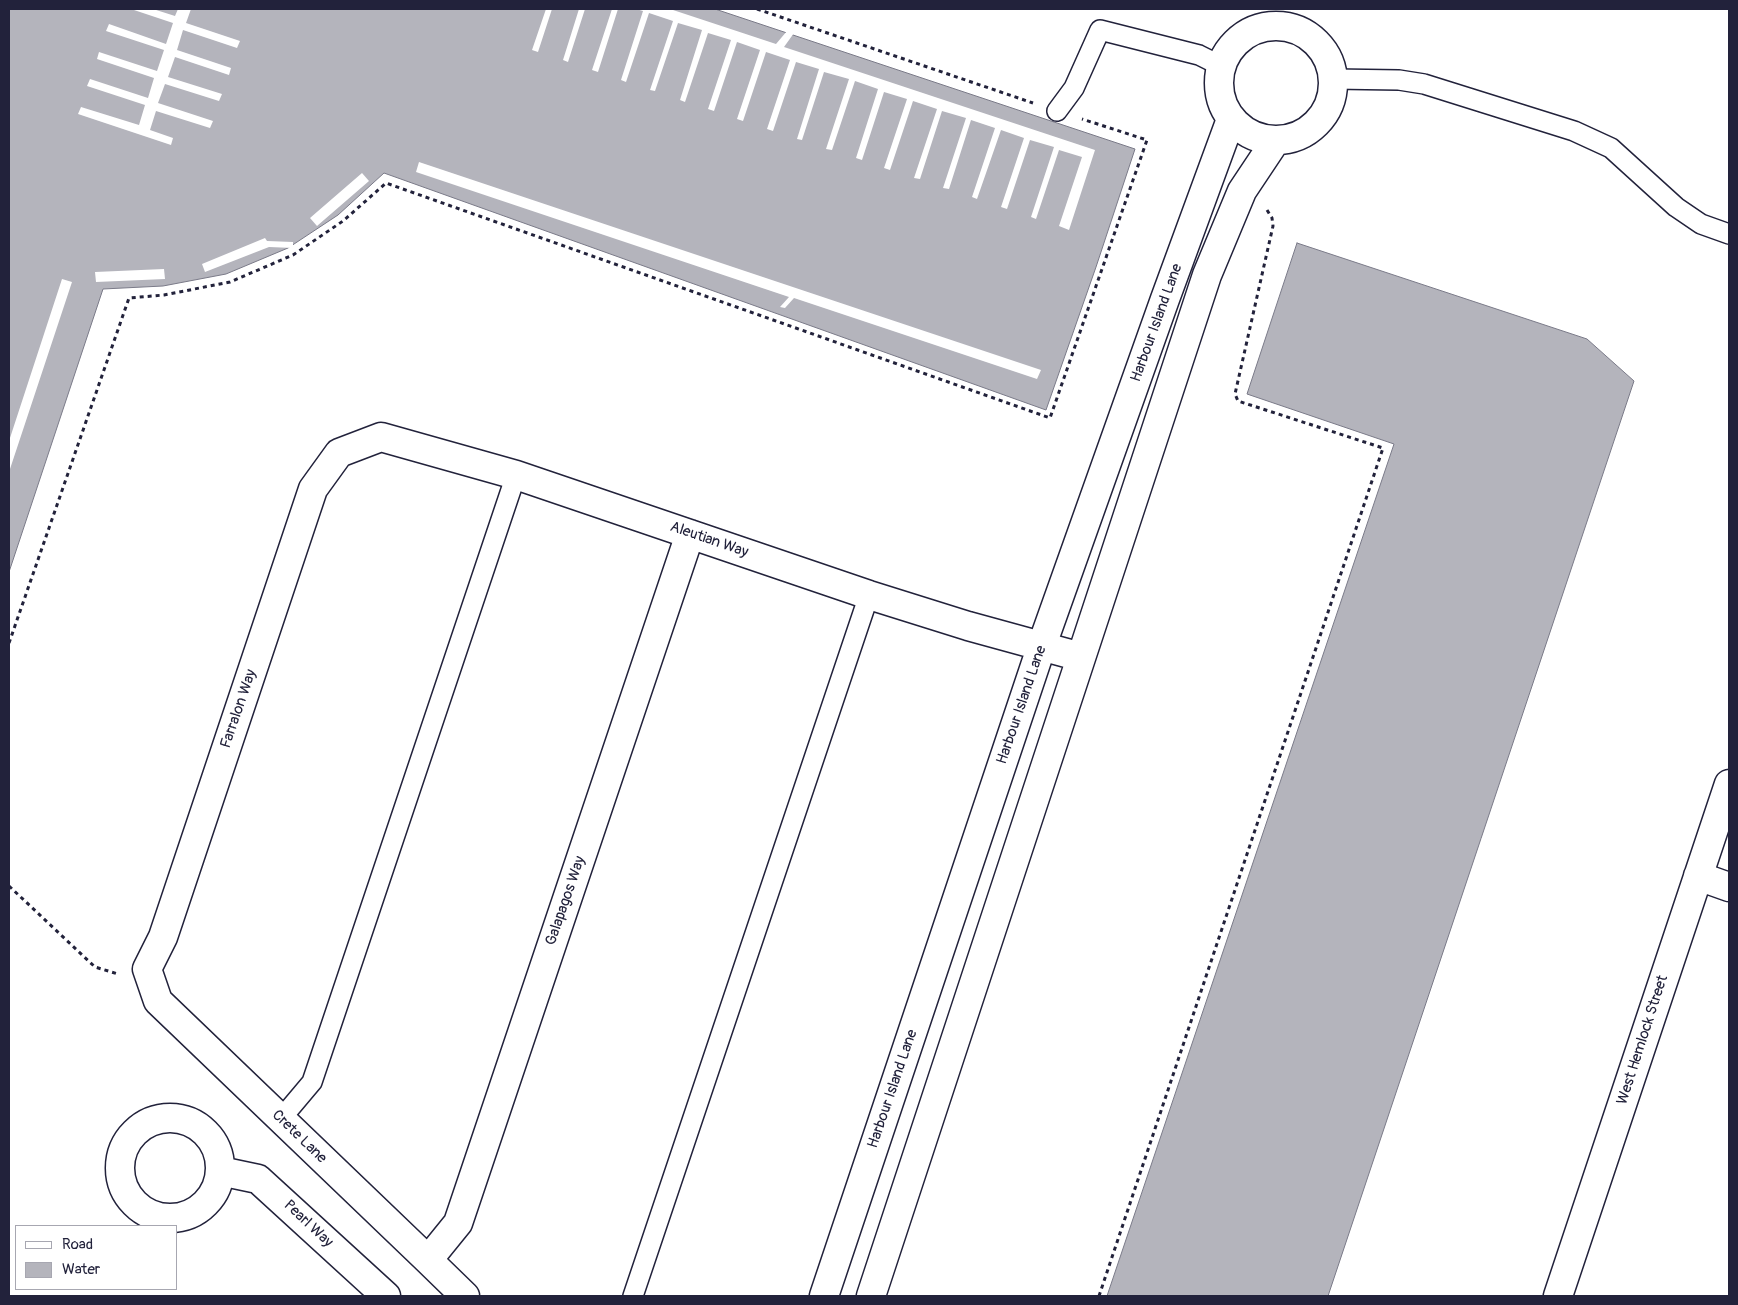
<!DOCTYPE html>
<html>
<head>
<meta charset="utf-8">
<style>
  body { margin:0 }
  #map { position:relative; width:1738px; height:1305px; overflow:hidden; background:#fff; font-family:Pangolin,sans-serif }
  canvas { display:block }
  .frame { position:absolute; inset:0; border:10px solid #22223b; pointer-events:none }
  .legend { position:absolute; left:15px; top:1225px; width:162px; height:65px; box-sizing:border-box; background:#fff; border:1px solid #a7a7b1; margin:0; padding:6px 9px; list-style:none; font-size:15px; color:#22223b }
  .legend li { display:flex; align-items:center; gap:10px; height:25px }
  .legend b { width:25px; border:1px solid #a7a7b1 }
</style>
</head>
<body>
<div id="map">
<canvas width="1738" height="1305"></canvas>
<div class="frame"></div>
<ul class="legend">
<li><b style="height:6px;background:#fff"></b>Road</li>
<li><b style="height:14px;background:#b4b4bc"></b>Water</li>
</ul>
</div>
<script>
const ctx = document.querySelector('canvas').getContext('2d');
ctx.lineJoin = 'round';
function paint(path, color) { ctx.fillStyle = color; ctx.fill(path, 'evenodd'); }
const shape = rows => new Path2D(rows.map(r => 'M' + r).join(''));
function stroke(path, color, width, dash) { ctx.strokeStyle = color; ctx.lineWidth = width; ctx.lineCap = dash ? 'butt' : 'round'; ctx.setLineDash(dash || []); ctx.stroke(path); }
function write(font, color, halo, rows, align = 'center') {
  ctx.font = font + ' Pangolin,sans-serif'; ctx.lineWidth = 4; ctx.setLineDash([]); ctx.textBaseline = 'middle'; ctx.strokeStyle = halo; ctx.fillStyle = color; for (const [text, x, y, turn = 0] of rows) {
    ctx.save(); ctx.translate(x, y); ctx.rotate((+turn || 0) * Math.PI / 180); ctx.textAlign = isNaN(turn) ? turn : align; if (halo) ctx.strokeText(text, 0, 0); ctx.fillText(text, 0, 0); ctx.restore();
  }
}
const water = shape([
  [9,9,715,9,1135,149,1096,267,1046,410,384,173,338,215,288,248,226,274,163,286,103,289,9,572,9,9],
  [1297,243,1587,339,1634,381,1328,1296,1107,1296,1394,444,1247,394,1297,243]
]);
paint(water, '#b4b4bc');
stroke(water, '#7a7a88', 1);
paint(shape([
  [131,9,153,9,175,16,178,9,191,9,186,23,240,41,237,48,183,30,177,50,231,68,229,75,175,57,168,77,222,94,219,101,165,84,158,103,213,121,210,128,156,111,150,130,173,138,171,145,78,114,81,107,139,125,145,105,87,86,90,79,148,98,154,78,97,59,99,52,157,71,164,50,106,31,109,24,166,44,173,23],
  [546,9,552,9,538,52,532,50],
  [579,9,585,9,568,62,563,60],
  [612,9,618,9,598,72,592,70],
  [636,9,670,9,776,44,787,31,794,33,784,47,1095,150,1069,230,1059,226,1082,157,1059,150,1036,219,1031,217,1054,147,1030,140,1007,209,1001,207,1024,138,1001,130,977,199,972,197,995,128,971,120,949,189,943,188,966,118,942,111,920,179,914,178,937,109,913,101,890,170,884,168,907,99,884,92,862,160,856,158,878,89,855,81,832,150,826,149,849,79,824,72,802,140,797,139,819,69,796,62,773,131,767,129,790,60,766,52,743,121,737,119,760,50,737,42,714,111,708,109,731,40,708,33,685,102,680,100,702,30,678,23,655,91,650,90,673,21,649,13,626,82,621,80,643,11],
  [419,162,1041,370,1037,379,794,298,785,308,780,307,789,297,416,172],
  [362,173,369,181,317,226,310,218],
  [265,238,267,241,293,242,293,248,269,247,205,272,202,264],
  [164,269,165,279,96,282,95,272],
  [62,279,72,282,9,472,9,441]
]), '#fff');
const service = shape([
  [1334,79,1399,80,1424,84,1574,131,1611,148,1676,207,1701,224,1729,234],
  [1057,111,1074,88,1100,30,1199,55,1221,66],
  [280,1120,312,1082,516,475],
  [633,1296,869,595]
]);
const minor = shape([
  '1219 83a57 57 0 1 1 114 0a57 57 0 1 1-114 0Z',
  [1698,876,1729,887],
  '120 1168a50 50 0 1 1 100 0a50 50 0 1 1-100 0Z',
  [220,1171,258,1179,386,1296],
  [428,1260,458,1223,690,534],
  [465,1296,428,1260,158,1001,147,969,163,937,313,489,339,453,381,437,516,475,869,595,968,626,1081,657],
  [824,1296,1042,645,1165,299,1231,119],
  [871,1296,1207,275,1242,191,1276,140],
  [1558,1296,1729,784]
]);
stroke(service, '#22223b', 22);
stroke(minor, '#22223b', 31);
stroke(shape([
  [757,9,1033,103],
  [9,643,129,298,164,295,230,282,293,255,343,221,386,183,1050,418,1147,140,1082,119],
  [9,886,95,967,118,974],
  [1099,1296,1383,448,1238,401,1235,394,1273,226,1272,218,1267,210]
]), '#22223b', 3, [4, 4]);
stroke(service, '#fff', 19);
stroke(minor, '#fff', 28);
write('15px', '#22223b', '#fff', [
  ["Harbour Island Lane",1157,323,-70],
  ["Aleutian Way",709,540,19],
  ["Harbour Island Lane",1022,705,-71],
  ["Farralon Way",239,709,-71],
  ["Galapagos Way",566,901,-71],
  ["West Hemlock Street",1643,1040,-72],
  ["Harbour Island Lane",893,1089,-71],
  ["Crete Lane",299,1137,44],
  ["Pearl Way",308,1224,43]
]);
</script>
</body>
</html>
